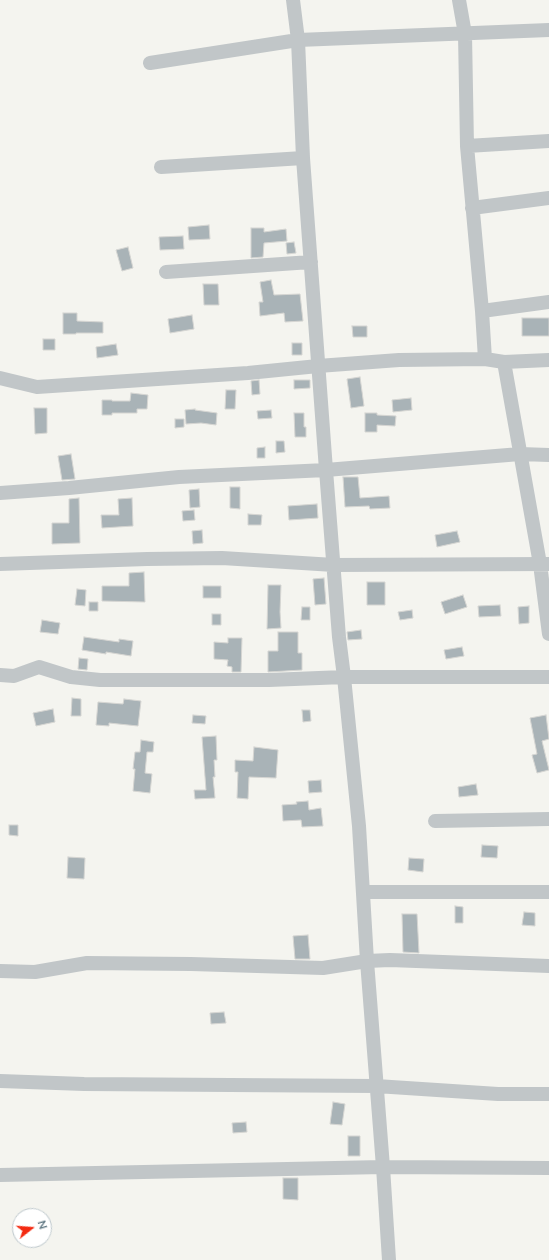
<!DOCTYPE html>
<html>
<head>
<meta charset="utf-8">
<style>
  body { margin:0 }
  #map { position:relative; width:549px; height:1260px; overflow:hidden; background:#f4f4ef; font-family:Lato,sans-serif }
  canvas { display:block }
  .north { position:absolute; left:12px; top:1208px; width:40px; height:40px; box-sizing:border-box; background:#fff; border:1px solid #bfc9cd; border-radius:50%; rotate:73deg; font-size:11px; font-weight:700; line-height:16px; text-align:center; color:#607883 }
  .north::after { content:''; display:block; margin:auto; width:14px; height:18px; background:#f32a11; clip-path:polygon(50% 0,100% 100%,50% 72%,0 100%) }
</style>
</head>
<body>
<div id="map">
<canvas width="549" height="1260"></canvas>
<div class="north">N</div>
</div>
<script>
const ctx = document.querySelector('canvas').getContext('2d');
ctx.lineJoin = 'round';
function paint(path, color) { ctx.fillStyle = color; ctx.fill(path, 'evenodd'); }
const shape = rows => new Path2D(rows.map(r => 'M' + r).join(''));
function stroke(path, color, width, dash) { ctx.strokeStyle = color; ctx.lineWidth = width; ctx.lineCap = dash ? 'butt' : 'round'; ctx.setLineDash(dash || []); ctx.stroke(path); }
const building = shape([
  [209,225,210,239,189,240,188,227,209,225],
  [251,228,264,228,264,232,286,229,287,241,264,243,263,257,251,258,251,228],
  [183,236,184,249,160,250,159,237,183,236],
  [294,242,296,253,287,254,286,243,294,242],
  [128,247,133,268,122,271,116,250,128,247],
  [271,280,274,295,300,294,303,321,285,322,284,313,260,316,259,302,263,302,260,282,271,280],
  [203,284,218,284,219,305,204,305,203,284],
  [63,313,77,313,77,321,103,322,103,333,76,333,76,334,63,334,63,313],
  [192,315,194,329,170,333,168,319,192,315],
  [522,318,549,318,549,336,522,336,522,318],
  [352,326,367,326,367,337,353,337,352,326],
  [43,339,55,339,55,350,43,350,43,339],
  [292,343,302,343,302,355,292,355,292,343],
  [116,344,118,355,97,358,96,347,116,344],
  [360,377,364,406,351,408,347,379,360,377],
  [259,380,260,394,252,395,251,381,259,380],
  [294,380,310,380,310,388,294,389,294,380],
  [226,390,236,390,235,409,225,409,226,390],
  [131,393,148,395,147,409,137,409,137,413,112,413,112,415,102,415,102,400,112,400,112,401,130,401,131,393],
  [411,398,412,410,393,412,392,400,411,398],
  [34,408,47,408,47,433,35,434,34,408],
  [195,409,195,410,217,413,216,425,201,423,186,424,185,410,195,409],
  [271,410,272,418,258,419,257,411,271,410],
  [294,413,304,413,304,427,306,427,306,437,295,437,294,413],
  [365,413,377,413,377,415,396,416,395,426,377,425,377,432,365,432,365,413],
  [175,419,184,419,184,427,175,428,175,419],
  [276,441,284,441,285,452,276,453,276,441],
  [265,447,265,458,257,458,257,448,265,447],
  [71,454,75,479,62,480,58,456,71,454],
  [343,477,358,477,360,498,389,496,390,508,370,509,369,506,345,507,343,477],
  [230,487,240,487,240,509,230,508,230,487],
  [199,489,200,507,190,508,189,490,199,489],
  [79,498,80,543,52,544,52,523,69,523,69,499,79,498],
  [132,498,133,526,102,528,101,515,119,515,118,499,132,498],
  [317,504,318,518,289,520,288,506,317,504],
  [194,510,195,520,183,521,182,511,194,510],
  [248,514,262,515,261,525,248,525,248,514],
  [202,530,203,543,193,544,192,531,202,530],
  [457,531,460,542,437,547,435,535,457,531],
  [144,572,145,602,102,601,102,586,129,586,129,573,144,572],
  [324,578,326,604,315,605,313,579,324,578],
  [367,582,385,582,385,605,367,605,367,582],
  [268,585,281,585,280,612,281,628,267,629,268,585],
  [203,586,221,586,221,598,203,598,203,586],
  [77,589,86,590,85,606,75,605,77,589],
  [463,595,467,607,445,614,441,602,463,595],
  [89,602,98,602,98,611,89,611,89,602],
  [500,605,501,616,479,617,478,606,500,605],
  [529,606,529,623,519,624,518,607,529,606],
  [302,607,310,607,310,620,301,620,302,607],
  [412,610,413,618,400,620,398,612,412,610],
  [212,614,221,614,221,625,212,625,212,614],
  [42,620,60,623,58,634,40,632,42,620],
  [361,630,362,639,348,640,347,632,361,630],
  [278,632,298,632,298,653,302,653,302,670,268,672,268,651,278,651,278,632],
  [84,637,119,642,119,639,133,641,131,656,106,652,106,654,82,650,84,637],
  [228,638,242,638,241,672,232,672,232,667,227,666,228,660,214,659,214,642,228,643,228,638],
  [462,647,464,656,446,659,444,650,462,647],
  [79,658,88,659,87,670,78,669,79,658],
  [72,698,81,699,81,716,71,716,72,698],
  [124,699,141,701,138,726,109,723,109,726,96,725,98,702,123,704,124,699],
  [53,709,55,722,36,726,33,713,53,709],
  [302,710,310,710,311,721,303,722,302,710],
  [193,715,206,716,205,724,192,723,193,715],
  [546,715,549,739,542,741,549,770,537,773,532,755,537,754,530,718,546,715],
  [216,736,217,760,214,760,215,777,213,777,215,798,195,799,194,790,206,790,202,737,216,736],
  [141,740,154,742,153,752,147,752,145,773,152,774,150,793,133,791,135,769,133,769,135,752,140,752,141,740],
  [254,747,278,750,276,778,249,777,248,799,237,798,238,772,235,772,235,760,253,761,254,747],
  [321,780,322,792,309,793,308,781,321,780],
  [476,784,478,795,459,797,458,787,476,784],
  [308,801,309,810,321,808,323,826,302,827,301,820,283,821,282,805,297,804,296,802,308,801],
  [9,825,18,825,18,836,9,835,9,825],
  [482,845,498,846,497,858,481,857,482,845],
  [68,857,85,858,84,879,67,878,68,857],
  [409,858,424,859,423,872,408,870,409,858],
  [455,906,463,907,463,923,455,923,455,906],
  [524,912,535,913,535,926,522,925,524,912],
  [402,914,417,914,419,953,403,952,402,914],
  [308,935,310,959,295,959,293,936,308,935],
  [224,1012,226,1023,211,1024,210,1013,224,1012],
  [333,1102,345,1104,342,1125,330,1124,333,1102],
  [246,1122,247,1132,233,1133,232,1123,246,1122],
  [348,1136,360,1136,360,1156,348,1156,348,1136],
  [283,1178,298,1178,298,1200,283,1199,283,1178]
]);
paint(building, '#a9b3b7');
stroke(building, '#d5d5d2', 1);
stroke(shape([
  [293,0,298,40,303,158,326,470,339,637,344,677,359,826,367,961,383,1167,389,1260],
  [459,0,465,34,467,146,482,311,485,359],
  [150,63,298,40,549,30],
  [467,146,549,141],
  [161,167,303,158],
  [472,208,549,198],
  [166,272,311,262],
  [482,311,549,302],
  [504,362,540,564,549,634],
  [0,378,37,387,248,373,318,366,399,360,485,359,504,362,549,360],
  [0,493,69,488,179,477,326,470,520,454,549,455],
  [0,564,147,559,222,558,334,565,549,564],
  [0,675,14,676,39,667,71,677,100,680,269,680,344,677,549,677],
  [435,821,549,819],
  [363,892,549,892],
  [0,971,35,972,87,963,191,964,323,968,367,961,390,960,549,966],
  [0,1081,84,1084,376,1086,498,1094,549,1094],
  [0,1175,383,1167,549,1168]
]), '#c1c6c8', 14);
</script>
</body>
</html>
